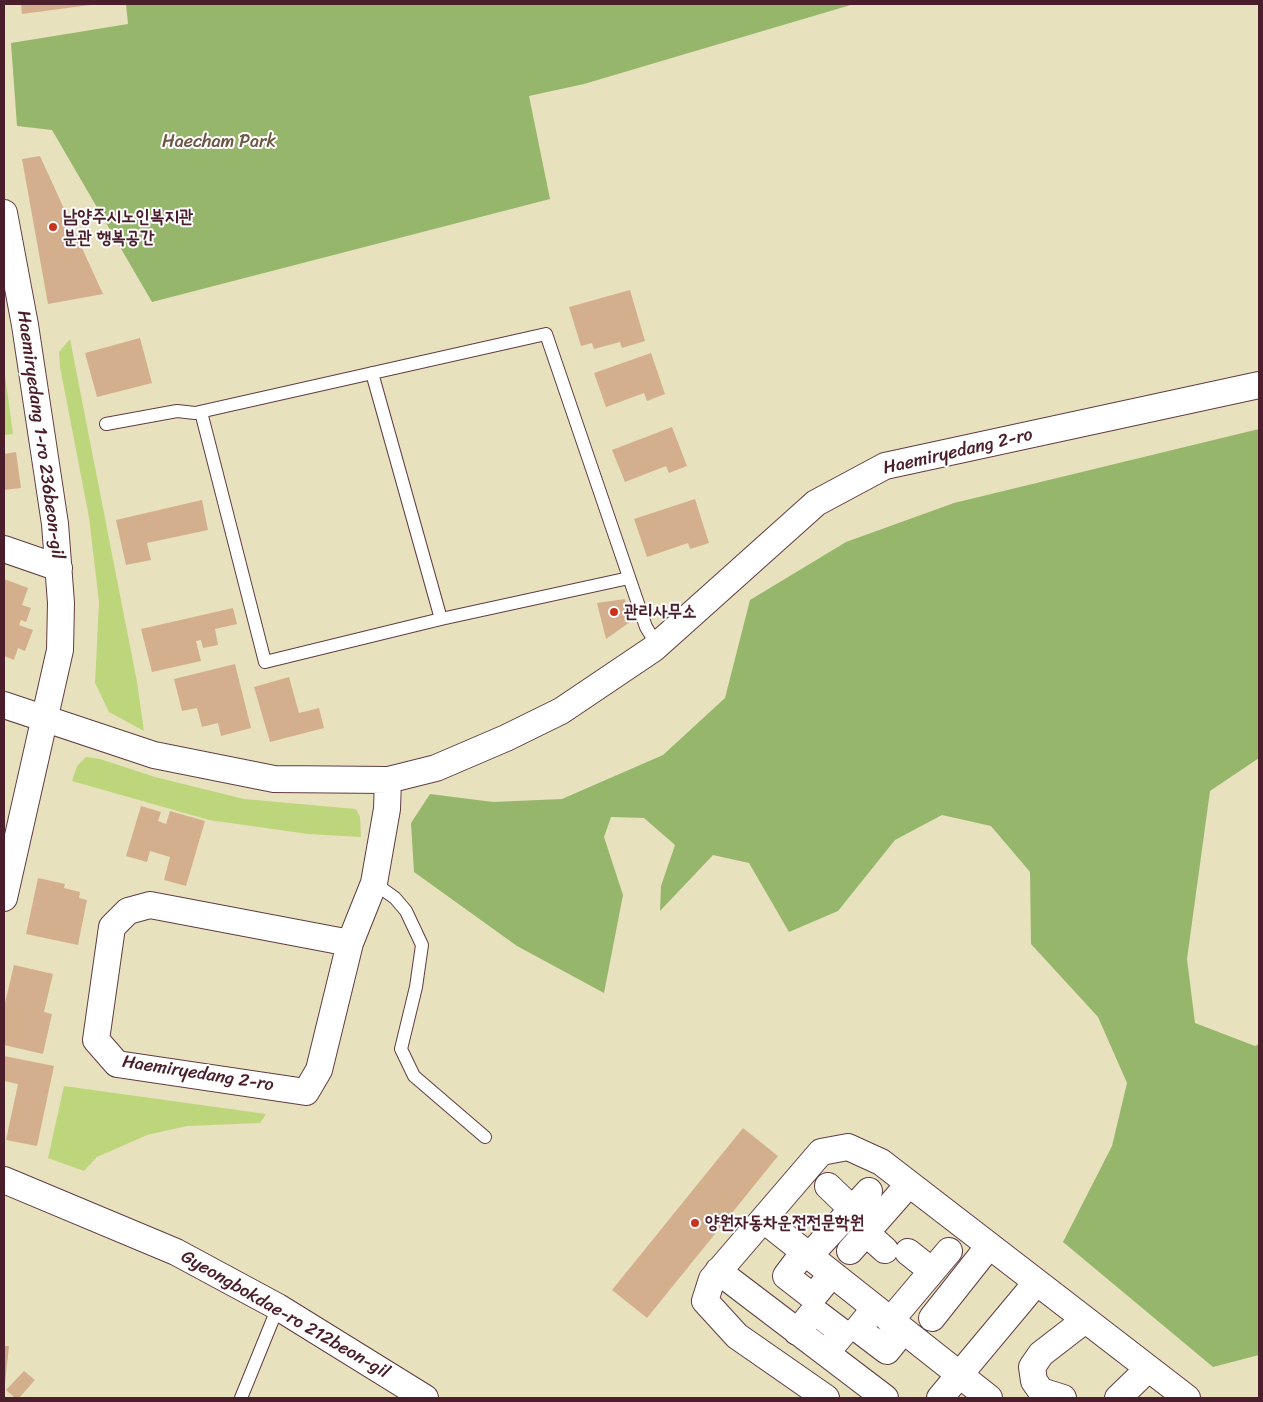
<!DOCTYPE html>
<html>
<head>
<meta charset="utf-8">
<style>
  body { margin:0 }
  #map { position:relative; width:1263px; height:1402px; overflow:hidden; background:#e8e1be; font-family:Sriracha,sans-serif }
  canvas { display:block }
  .frame { position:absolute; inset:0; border:5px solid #4a1f2b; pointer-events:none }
</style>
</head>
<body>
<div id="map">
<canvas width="1263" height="1402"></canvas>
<div class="frame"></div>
</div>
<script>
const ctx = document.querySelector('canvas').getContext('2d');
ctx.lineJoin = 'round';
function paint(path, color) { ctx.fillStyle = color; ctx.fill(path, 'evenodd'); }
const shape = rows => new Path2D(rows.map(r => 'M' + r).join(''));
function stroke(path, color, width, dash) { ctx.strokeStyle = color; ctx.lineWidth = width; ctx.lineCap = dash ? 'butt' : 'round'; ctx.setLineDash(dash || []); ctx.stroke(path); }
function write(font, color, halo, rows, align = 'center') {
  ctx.font = font + ' Sriracha,"Poor Story",sans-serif'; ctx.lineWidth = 4; ctx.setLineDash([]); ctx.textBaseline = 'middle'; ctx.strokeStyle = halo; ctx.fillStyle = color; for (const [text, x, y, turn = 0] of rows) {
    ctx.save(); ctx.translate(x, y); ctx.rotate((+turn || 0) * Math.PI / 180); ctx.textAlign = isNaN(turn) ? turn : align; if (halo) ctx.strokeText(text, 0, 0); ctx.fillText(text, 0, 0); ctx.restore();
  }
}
paint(shape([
  [70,339,137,682,144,731,109,712,95,683,99,602,89,517,60,367,59,352],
  [4,368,13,434,4,435],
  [86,757,100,759,155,777,244,799,356,809,360,817,361,837,308,834,209,820,72,781,77,766],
  [64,1086,266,1114,260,1123,187,1126,147,1135,97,1157,84,1171,48,1158]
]), '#bed67b');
paint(shape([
  [126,4,854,4,584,84,529,96,550,199,152,302,52,130,17,126,11,43,128,24],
  [1259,429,1259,758,1210,791,1187,959,1195,1023,1255,1046,1259,1044,1259,1355,1213,1367,1063,1242,1112,1146,1127,1083,1098,1017,1031,944,1030,872,991,826,942,815,895,840,838,911,789,932,749,863,713,855,660,911,661,886,675,845,644,818,611,817,604,837,623,895,604,993,517,946,414,872,411,823,430,794,493,802,562,799,663,755,725,698,750,600,846,542,954,503]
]), '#96b76b');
paint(shape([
  [21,4,90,4,90,5,22,14],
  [40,156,103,294,48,304,22,159],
  [630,290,645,341,622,348,620,342,594,349,592,343,581,346,569,307],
  [140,338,152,383,97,397,85,353],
  [651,353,665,394,647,401,644,393,606,407,594,373],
  [672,427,687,466,669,473,666,466,625,482,612,450],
  [16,452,21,488,4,490,4,454],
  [695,499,709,543,690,549,688,543,647,557,634,519],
  [202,500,208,530,147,543,151,560,126,565,116,520],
  [4,579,28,588,22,605,31,608,26,622,21,620,19,625,33,630,25,651,18,648,14,660,4,656],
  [625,599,630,622,606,639,597,603],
  [233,608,237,624,215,629,218,645,203,648,201,640,196,641,201,661,152,672,141,629],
  [235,664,251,728,221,736,218,723,202,727,197,708,182,711,174,679],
  [289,677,299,713,319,708,324,728,270,742,254,687],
  [141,806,161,812,158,821,166,824,170,811,205,821,186,886,164,880,170,857,150,851,147,862,126,856],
  [38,878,65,884,64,888,80,892,79,898,87,900,78,945,26,934],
  [14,965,53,974,44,1012,52,1014,43,1054,4,1045,4,1007],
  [4,1056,54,1066,37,1146,6,1140,18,1084,4,1081],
  [743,1128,778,1156,647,1318,612,1290],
  [4,1346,9,1346,5,1383,4,1383],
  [24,1371,35,1380,19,1398,15,1398,6,1390]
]), '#d4af8e');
const service = shape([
  [372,373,441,619],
  [201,412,265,662,441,619,629,578],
  [106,424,177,411,195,413,546,334,646,627,657,645],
  [374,883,395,898,406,911,422,945,416,987,401,1049,414,1076,485,1137],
  [241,1398,278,1307]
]);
const minor = shape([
  [4,213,25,325,55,524,61,603,60,650,4,898],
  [4,549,59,568],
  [4,705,154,755,274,779,388,780,436,768,506,738,561,711,653,649,816,503,885,466,1259,385],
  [350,943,150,905,128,911,112,927,96,1040,117,1064,306,1092,319,1070,350,943,374,883,387,809,388,780],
  [4,1180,176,1252,278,1307,425,1398],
  [828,1186,852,1209],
  [764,1220,989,1398],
  [866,1233,885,1250],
  [850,1251,909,1184],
  [804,1252,786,1276,813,1297,832,1274],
  [908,1252,932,1271],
  [809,1256,869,1191],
  [718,1271,885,1398],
  [875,1308,858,1329,887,1351,903,1331],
  [932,1318,989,1246],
  [890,1321,949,1251],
  [797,1332,814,1311,843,1333,826,1353],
  [826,1398,737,1336,705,1301,712,1279,821,1152,848,1147,881,1162,1187,1398],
  [940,1398,1036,1283],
  [1063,1398,1041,1391,1034,1381,1032,1367,1041,1354,1085,1320],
  [1118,1398,1148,1369]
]);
stroke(service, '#623c41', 14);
stroke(minor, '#623c41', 28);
stroke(service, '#fff', 12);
stroke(minor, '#fff', 26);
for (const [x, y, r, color] of [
  [53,227,5,"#c8321e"],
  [614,612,5,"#c8321e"],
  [695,1223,5,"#c8321e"]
]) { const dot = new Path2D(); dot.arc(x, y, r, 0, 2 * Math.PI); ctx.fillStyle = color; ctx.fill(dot); stroke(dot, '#fff', 2); }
write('18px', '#6d5643', '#fff', [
  ["Haecham Park",219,142]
]);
write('bold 18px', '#4a1f2b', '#fff', [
  ["남양주시노인복지관",63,217],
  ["분관 행복공간",63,238],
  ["관리사무소",624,612],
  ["양원자동차운전전문학원",705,1223]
], 'left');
write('18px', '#4a1f2b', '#fff', [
  ["Haemiryedang 1-ro 236beon-gil",40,435,82],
  ["Haemiryedang 2-ro",958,452,-13],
  ["Haemiryedang 2-ro",198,1074,9],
  ["Gyeongbokdae-ro 212beon-gil",285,1315,30]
]);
</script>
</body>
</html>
